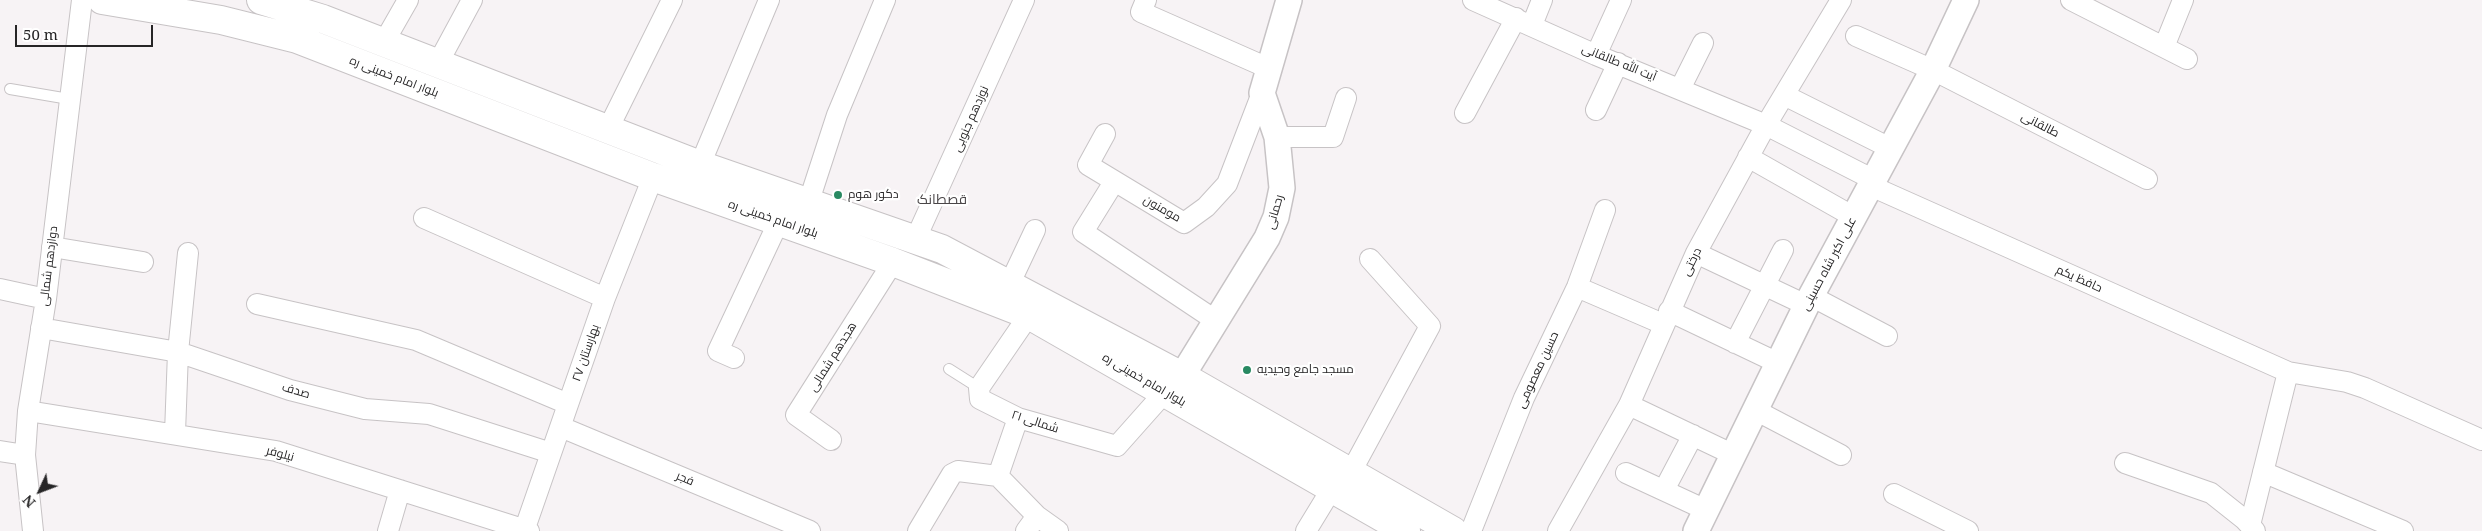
<!DOCTYPE html>
<html>
<head>
<meta charset="utf-8">
<style>
  body { margin:0 }
  #map { position:relative; width:2482px; height:531px; overflow:hidden; background:#f7f3f5; font-family:"Noto Serif",serif }
  canvas { display:block }
  .north { position:absolute; left:15px; top:466px; width:50px; height:50px; -webkit-text-stroke:4px #fff; paint-order:stroke; rotate:227deg; font-size:14px; font-weight:700; line-height:20px; text-align:center; color:#262526 }
  .north::after { content:''; display:block; margin:auto; width:18px; height:22px; background:#262526; clip-path:polygon(50% 0,100% 100%,50% 72%,0 100%) }
  .scale { position:absolute; left:15px; top:25px; width:138px; height:22px; box-sizing:border-box; border:2px solid #262526; border-top:0; padding-left:6px; font-size:15px; line-height:18px; white-space:nowrap; color:#262526; -webkit-text-stroke:4px #fff; paint-order:stroke }
</style>
</head>
<body>
<div id="map">
<canvas width="2482" height="531"></canvas>
<div class="north">N</div>
<div class="scale">50 m</div>
</div>
<script>
const ctx = document.querySelector('canvas').getContext('2d');
ctx.lineJoin = 'round';
const shape = rows => new Path2D(rows.map(r => 'M' + r).join(''));
function stroke(path, color, width, dash) { ctx.strokeStyle = color; ctx.lineWidth = width; ctx.lineCap = dash ? 'butt' : 'round'; ctx.setLineDash(dash || []); ctx.stroke(path); }
function write(font, color, halo, rows, align = 'center') {
  ctx.font = font + ' "Noto Serif",Cairo,serif'; ctx.lineWidth = 4.5; ctx.setLineDash([]); ctx.textBaseline = 'middle'; ctx.strokeStyle = halo; ctx.fillStyle = color; for (const [text, x, y, turn = 0] of rows) {
    ctx.save(); ctx.translate(x, y); ctx.rotate((+turn || 0) * Math.PI / 180); ctx.textAlign = isNaN(turn) ? turn : align; if (halo) ctx.strokeText(text, 0, 0); ctx.fillText(text, 0, 0); ctx.restore();
  }
}
const service = shape([
  [10,89,69,99],
  [949,369,979,388]
]);
const minor = shape([
  [1146,0,1141,12,1268,68],
  [1473,0,1596,55,1766,125,1874,180],
  [2071,0,2187,59],
  [1532,25,1542,0],
  [1856,36,1933,70,2147,179],
  [384,42,408,0],
  [2164,47,2183,0],
  [1596,55,1621,0],
  [438,63,472,0],
  [1680,89,1703,43],
  [1784,95,1890,148],
  [1596,110,1618,63],
  [1465,113,1516,18],
  [608,129,672,0],
  [1105,134,1088,165,1184,223,1206,207,1227,184,1262,93],
  [1277,137,1333,137,1346,98],
  [1748,157,1854,217],
  [700,165,769,0],
  [1114,182,1083,232,1215,320],
  [1871,186,2288,372,2347,382,2365,388,2482,440],
  [808,204,837,115,885,0],
  [424,218,605,298],
  [916,238,1024,0],
  [52,247,143,262],
  [1696,253,1806,305],
  [1010,283,1035,230],
  [1577,287,1663,324],
  [0,289,46,299],
  [1811,296,1887,336],
  [257,304,416,340,568,404],
  [1669,311,1778,363],
  [1029,315,979,388,980,399,1018,418,1117,446,1165,392],
  [41,328,178,352,290,390,365,409,429,414,551,453],
  [1735,343,1783,250],
  [734,358,718,351,779,221],
  [1629,405,1734,455],
  [1755,410,1841,455],
  [28,411,276,451,529,531],
  [1018,418,998,476,1037,516,1058,531],
  [561,427,810,531],
  [175,433,178,352,188,253],
  [831,440,796,415,893,262],
  [0,451,25,455],
  [2125,463,2211,493,2245,520,2255,531],
  [1351,472,1430,326,1370,259],
  [2263,472,2403,531],
  [1626,473,1706,510],
  [1664,490,1693,435],
  [1894,494,1968,531],
  [2250,525,2288,372],
  [33,531,25,455,28,411,46,299,82,0],
  [388,531,400,490],
  [524,531,605,298,653,177],
  [918,531,952,474,958,471,998,476],
  [1026,531,1037,516],
  [1306,531,1331,490],
  [1471,531,1524,398,1577,287,1605,210],
  [1558,531,1629,405,1696,253,1766,125,1841,0]
]);
const tertiary = shape([
  [1166,390,1182,376,1267,238,1276,217,1282,188,1277,137,1262,93,1289,0],
  [1696,531,1811,296,1933,70,1966,0]
]);
const secondary = shape([
  [102,0,221,20,297,39,653,177,893,262,1029,315,1406,531],
  [261,0,323,19,700,165,942,249,1182,376,1453,531]
]);
stroke(service, '#c7c3c5', 12);
stroke(minor, '#c7c3c5', 22);
stroke(tertiary, '#c7c3c5', 28);
stroke(secondary, '#c7c3c5', 30);
stroke(service, '#fff', 10);
stroke(minor, '#fff', 20);
stroke(tertiary, '#fff', 25);
stroke(secondary, '#fff', 28);
for (const [x, y, r, color] of [
  [838,195,5,"#298962"],
  [1247,370,5,"#298962"]
]) { const dot = new Path2D(); dot.arc(x, y, r, 0, 2 * Math.PI); ctx.fillStyle = color; ctx.fill(dot); stroke(dot, '#fff', 2); }
write('12px', '#262526', '#fff', [
  ["آیت الله طالقانی",1619,63,22],
  ["بلوار امام خمینی ره",394,77,21],
  ["نوزدهم جنوبی",971,119,-66],
  ["طالقانی",2040,125,27],
  ["مومنون",1162,209,30],
  ["رحمانی",1275,212,-74],
  ["بلوار امام خمینی ره",773,219,19],
  ["درختی",1692,262,-64],
  ["علی اکبر شاه حسینی",1829,264,-62],
  ["دوازدهم شمالی",49,266,-83],
  ["حافظ یکم",2079,279,24],
  ["بهارستان ۲۷",586,353,-71],
  ["هجدهم شمالی",833,357,-58],
  ["حسین معصومی",1538,370,-65],
  ["بلوار امام خمینی ره",1144,380,30],
  ["صدف",296,391,16],
  ["۲۱ شمالی",1035,422,18],
  ["نیلوفر",280,454,15],
  ["فجر",685,479,23]
]);
write('12px', '#262526', '#fff', [
  ["دکور هوم",848,195],
  ["مسجد جامع وحیدیه",1257,370]
], 'left');
write('14px', '#4a4648', '#fff', [
  ["قصطانک",942,200]
]);
</script>
</body>
</html>
